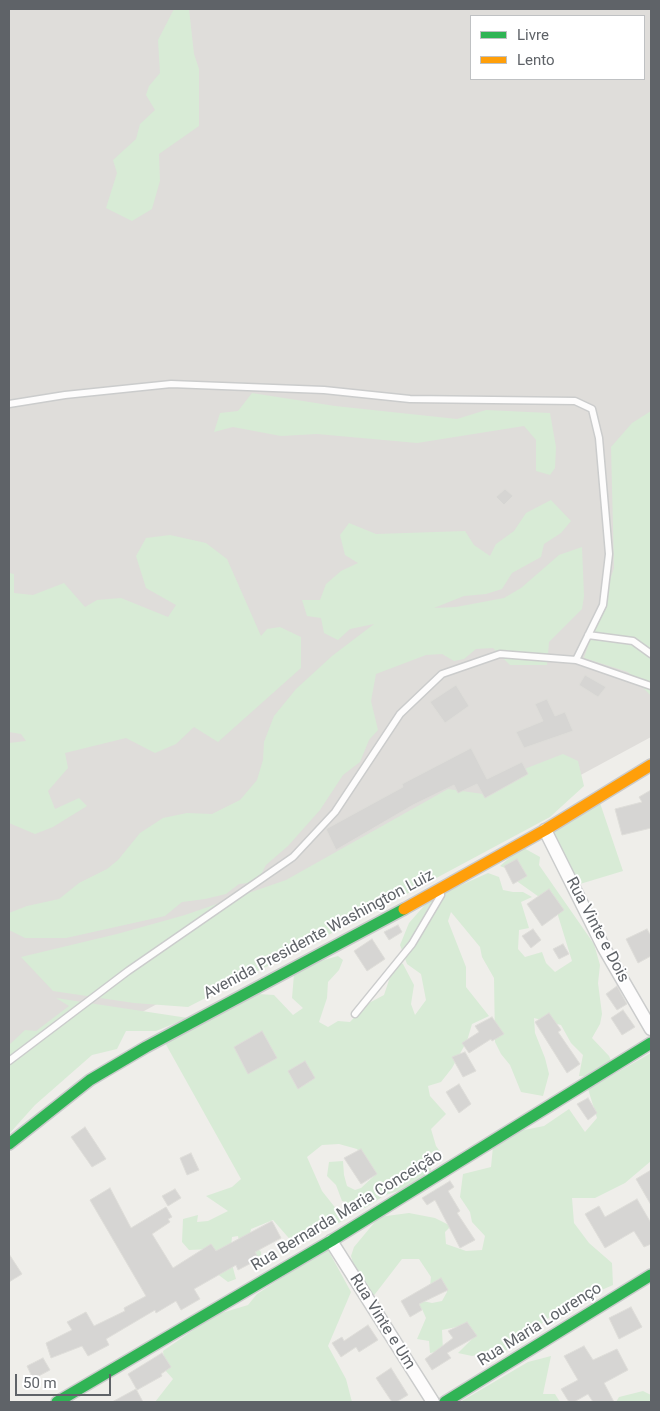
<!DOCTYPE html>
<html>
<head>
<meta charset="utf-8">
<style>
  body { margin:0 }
  #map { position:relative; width:660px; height:1411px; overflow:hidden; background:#efeeea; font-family:Roboto,sans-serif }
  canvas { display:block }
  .frame { position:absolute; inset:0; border:10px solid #5f6368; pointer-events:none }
  .legend { position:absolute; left:470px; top:15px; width:175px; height:65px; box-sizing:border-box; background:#fff; border:1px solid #bfc1c3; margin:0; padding:6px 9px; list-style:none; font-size:15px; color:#5f6368 }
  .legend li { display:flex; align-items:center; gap:10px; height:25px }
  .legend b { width:25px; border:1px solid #bfc1c3 }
  .scale { position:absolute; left:15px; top:1374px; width:96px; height:22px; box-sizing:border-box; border:2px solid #5f6368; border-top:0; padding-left:6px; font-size:15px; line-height:18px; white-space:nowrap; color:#5f6368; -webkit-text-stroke:4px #fff; paint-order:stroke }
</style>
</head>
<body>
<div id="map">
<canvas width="660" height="1411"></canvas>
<div class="frame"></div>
<ul class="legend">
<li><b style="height:6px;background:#30b455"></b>Livre</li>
<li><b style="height:6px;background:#ff9f0a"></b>Lento</li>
</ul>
<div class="scale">50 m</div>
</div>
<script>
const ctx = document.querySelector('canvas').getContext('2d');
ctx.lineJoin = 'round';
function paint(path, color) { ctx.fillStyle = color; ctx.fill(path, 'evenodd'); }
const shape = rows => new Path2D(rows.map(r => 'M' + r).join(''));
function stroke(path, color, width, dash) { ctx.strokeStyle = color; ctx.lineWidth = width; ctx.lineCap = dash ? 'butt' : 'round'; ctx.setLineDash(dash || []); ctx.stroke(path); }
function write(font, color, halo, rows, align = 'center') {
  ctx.font = font + ' Roboto,sans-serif'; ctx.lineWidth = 4; ctx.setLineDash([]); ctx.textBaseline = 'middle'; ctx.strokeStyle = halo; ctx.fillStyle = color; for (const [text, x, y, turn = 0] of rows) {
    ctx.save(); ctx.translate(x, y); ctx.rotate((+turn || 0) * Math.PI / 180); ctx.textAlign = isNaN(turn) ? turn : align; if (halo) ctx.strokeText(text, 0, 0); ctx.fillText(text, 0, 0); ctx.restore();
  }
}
paint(shape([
  [9,9,651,9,651,737,9,1084],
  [471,16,644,16,644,79,471,79]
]), '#dfddda');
paint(shape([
  [174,9,189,9,194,54,199,69,199,126,159,154,160,181,152,209,132,221,106,208,117,173,113,160,136,139,140,124,155,110,146,95,149,86,160,73,158,40],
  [252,393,335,406,457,419,486,410,550,413,556,447,555,468,550,475,536,471,536,440,524,426,417,443,317,434,281,436,233,427,214,432,220,413,238,411],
  [651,411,651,696,628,672,584,658,614,568,611,447,632,423],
  [551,500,571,521,561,533,544,544,541,557,512,573,502,589,486,594,464,596,434,608,456,607,504,598,521,588,559,555,582,547,584,596,582,609,549,642,547,665,510,665,493,648,476,649,464,659,454,661,442,654,426,655,376,674,371,701,378,730,369,740,360,762,343,775,320,810,288,846,266,865,257,882,239,884,226,894,205,899,182,902,165,916,66,938,25,938,9,930,9,913,27,906,59,899,79,883,107,869,118,860,140,833,163,818,187,813,212,814,240,800,257,780,263,760,264,742,274,716,296,689,332,656,374,624,350,629,338,640,324,633,321,618,307,616,302,600,320,600,326,584,341,571,358,563,345,555,340,535,349,523,376,534,465,531,474,545,490,556,496,544,514,531,526,513],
  [170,535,206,543,227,559,261,636,267,629,280,627,301,637,301,668,218,742,194,727,176,744,155,753,126,738,65,753,68,768,48,791,55,809,79,798,87,806,53,827,35,834,9,823,9,743,26,741,21,734,9,732,9,573,14,574,14,593,33,595,64,583,85,607,97,600,121,598,168,617,176,605,146,588,136,556,146,538],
  [563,754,578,761,584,786,550,817,373,912,188,1007,134,1003,53,991,21,957,117,934,185,915,286,880,448,789,483,794,527,768],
  [600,803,623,871,580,884,548,831],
  [522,847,540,857,539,865,594,944,600,965,598,983,602,1014,600,1024,592,1038,609,1056,612,1063,591,1077,579,1076,583,1055,571,1043,561,1025,534,1018,535,1033,545,1058,549,1074,543,1096,521,1092,510,1065,501,1054,495,1042,494,978,482,957,480,947,451,912,448,921,466,967,466,987,489,1016,472,1024,467,1041,452,1068,441,1082,428,1086,430,1096,446,1114,431,1129,436,1146,444,1157,426,1151,432,1173,406,1189,385,1195,365,1208,342,1201,336,1185,327,1176,329,1162,343,1161,344,1175,347,1186,355,1190,361,1188,374,1176,368,1162,357,1149,339,1144,322,1145,307,1157,322,1191,345,1220,294,1244,273,1220,251,1229,249,1239,261,1252,261,1262,241,1252,238,1236,232,1237,230,1257,236,1279,228,1282,212,1270,219,1252,211,1249,189,1250,182,1242,183,1219,198,1215,197,1222,208,1221,228,1211,206,1196,232,1187,241,1179,164,1041,259,994,274,995,293,1015,303,1008,292,998,294,974,310,964,338,956,343,960,339,970,328,982,327,998,319,1022,328,1027,338,1021,350,1022,367,1004,384,995,396,959,403,964,414,985,411,1004,415,1015,426,1000,421,974,407,964,400,945,409,923,430,899,488,873,499,877,503,890,513,892,523,892,532,897,521,902,529,928,519,930,518,949,525,957,542,952,546,963,555,972,572,961,556,909,518,882,518,873,500,866],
  [56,998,188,1018,156,1031,126,1031,117,1049,92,1055,35,1105,9,1134,9,1045,25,1030,36,1031,69,1006],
  [651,1053,651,1161,625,1183,595,1198,572,1198,574,1223,589,1243,612,1263,613,1285,563,1307,507,1350,472,1356,458,1353,474,1337,466,1325,442,1330,443,1351,430,1353,429,1341,417,1339,426,1318,422,1309,405,1304,423,1301,432,1303,442,1301,447,1292,443,1282,430,1287,431,1277,419,1259,402,1259,372,1298,355,1270,351,1256,354,1247,379,1217,409,1213,435,1218,451,1226,445,1232,446,1244,466,1251,482,1250,485,1236,472,1222,470,1212,460,1197,463,1174,491,1167,494,1136,544,1126,569,1109,585,1132,597,1118,588,1089],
  [327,1248,351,1292,328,1346,346,1379,352,1402,155,1402,173,1379,165,1370,163,1351,215,1315,248,1305,257,1294],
  [551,1356,543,1394,555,1394,560,1402,460,1402,528,1362],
  [643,1391,651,1395,651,1402,616,1402,619,1397]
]), '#d8ebd6');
const building = shape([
  [505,489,513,496,504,505,496,497,505,489],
  [585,675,606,687,598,697,579,685,585,675],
  [456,685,469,706,445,723,430,702,456,685],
  [547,699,555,716,565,712,573,731,524,748,516,732,543,721,535,704,547,699],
  [471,748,487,779,522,762,528,774,485,798,477,784,458,793,454,785,413,805,336,850,326,829,403,787,402,784,471,748],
  [651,790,651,828,622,835,615,809,642,802,639,797,651,790],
  [517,859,527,876,513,884,504,866,517,859],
  [549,889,564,910,542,926,527,904,549,889],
  [398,925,402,932,389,940,384,932,398,925],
  [533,929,541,940,531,948,522,936,533,929],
  [647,929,651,936,651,956,638,963,626,939,647,929],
  [372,939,385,959,367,971,354,951,372,939],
  [563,944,569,954,559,959,553,949,563,944],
  [617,986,627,1004,617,1010,606,994,617,986],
  [623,1010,635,1027,622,1035,611,1018,623,1010],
  [549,1013,561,1030,558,1032,580,1064,567,1073,535,1022,549,1013],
  [492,1017,504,1034,492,1041,491,1039,469,1053,462,1043,479,1032,475,1026,492,1017],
  [262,1031,277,1058,248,1074,234,1047,262,1031],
  [465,1052,476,1071,463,1077,452,1057,465,1052],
  [305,1061,315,1078,298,1089,288,1071,305,1061],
  [459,1084,471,1104,459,1113,446,1092,459,1084],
  [588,1098,597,1113,588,1120,577,1104,588,1098],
  [85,1127,106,1159,92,1167,71,1137,85,1127],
  [361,1149,377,1174,361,1184,344,1158,361,1149],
  [191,1153,199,1170,187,1175,180,1158,191,1153],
  [651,1170,651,1205,636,1179,651,1170],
  [450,1181,454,1187,448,1191,460,1211,457,1213,475,1240,460,1248,435,1200,427,1205,422,1198,450,1181],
  [110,1188,131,1228,166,1207,172,1217,168,1219,170,1222,152,1234,173,1268,211,1244,216,1251,272,1221,281,1238,255,1252,259,1259,238,1270,236,1265,194,1289,200,1299,181,1310,176,1301,156,1313,155,1310,106,1339,109,1345,88,1356,82,1346,51,1358,46,1343,72,1330,67,1322,86,1312,94,1326,125,1311,124,1308,146,1296,90,1200,110,1188],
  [175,1189,181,1198,168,1206,162,1196,175,1189],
  [637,1199,651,1223,651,1244,644,1247,634,1231,605,1248,585,1214,599,1206,605,1217,637,1199],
  [9,1254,22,1274,9,1282,9,1254],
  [441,1278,448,1290,419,1304,422,1310,410,1317,401,1301,441,1278],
  [631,1307,642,1327,619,1339,609,1318,631,1307],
  [467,1322,477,1336,447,1353,451,1358,432,1370,425,1359,453,1338,448,1331,467,1322],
  [368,1325,378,1340,359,1352,356,1347,341,1357,332,1343,342,1337,344,1341,368,1325],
  [584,1346,593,1360,617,1349,628,1370,604,1383,614,1402,593,1402,588,1394,574,1402,569,1402,561,1389,578,1380,564,1356,584,1346],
  [162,1353,171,1367,161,1374,162,1376,137,1390,128,1374,162,1353],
  [43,1358,50,1370,33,1379,27,1366,43,1358],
  [391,1368,408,1395,396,1402,392,1402,376,1378,391,1368],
  [136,1389,143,1402,112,1402,136,1389]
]);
paint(building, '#d6d5d3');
stroke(building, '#deddd9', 1);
const lane = shape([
  [9,404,65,395,171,384,324,390,410,399,575,401,592,409,599,438,609,554,603,605,576,660],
  [588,635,633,641,651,654],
  [355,1014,412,944,441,895],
  [9,1061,128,971,293,857,335,812,400,714,442,674,500,654,576,660,651,686]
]);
const street = shape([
  [545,830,604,948,651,1029],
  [331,1241,433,1402]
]);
const fast = shape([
  [9,1144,90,1080,146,1047,404,909],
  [57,1402,331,1241,651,1043],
  [445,1402,651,1275]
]);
const slow = shape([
  [404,909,545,830,651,765]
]);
stroke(lane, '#cbcccc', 9);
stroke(street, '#cbcccc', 15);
stroke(fast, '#cacacb', 14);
stroke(slow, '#cacacb', 14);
stroke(lane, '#fdfcfc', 6);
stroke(street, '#fdfcfc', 12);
stroke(fast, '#30b455', 11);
stroke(slow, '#ff9f0a', 11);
write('16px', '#5f6368', '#fff', [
  ["Rua Vinte e Dois",597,930,62],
  ["Avenida Presidente Washington Luiz",319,935,-28],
  ["Rua Bernarda Maria Conceição",347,1211,-31],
  ["Rua Vinte e Um",382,1322,58],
  ["Rua Maria Lourenço",540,1325,-32]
]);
</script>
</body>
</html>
